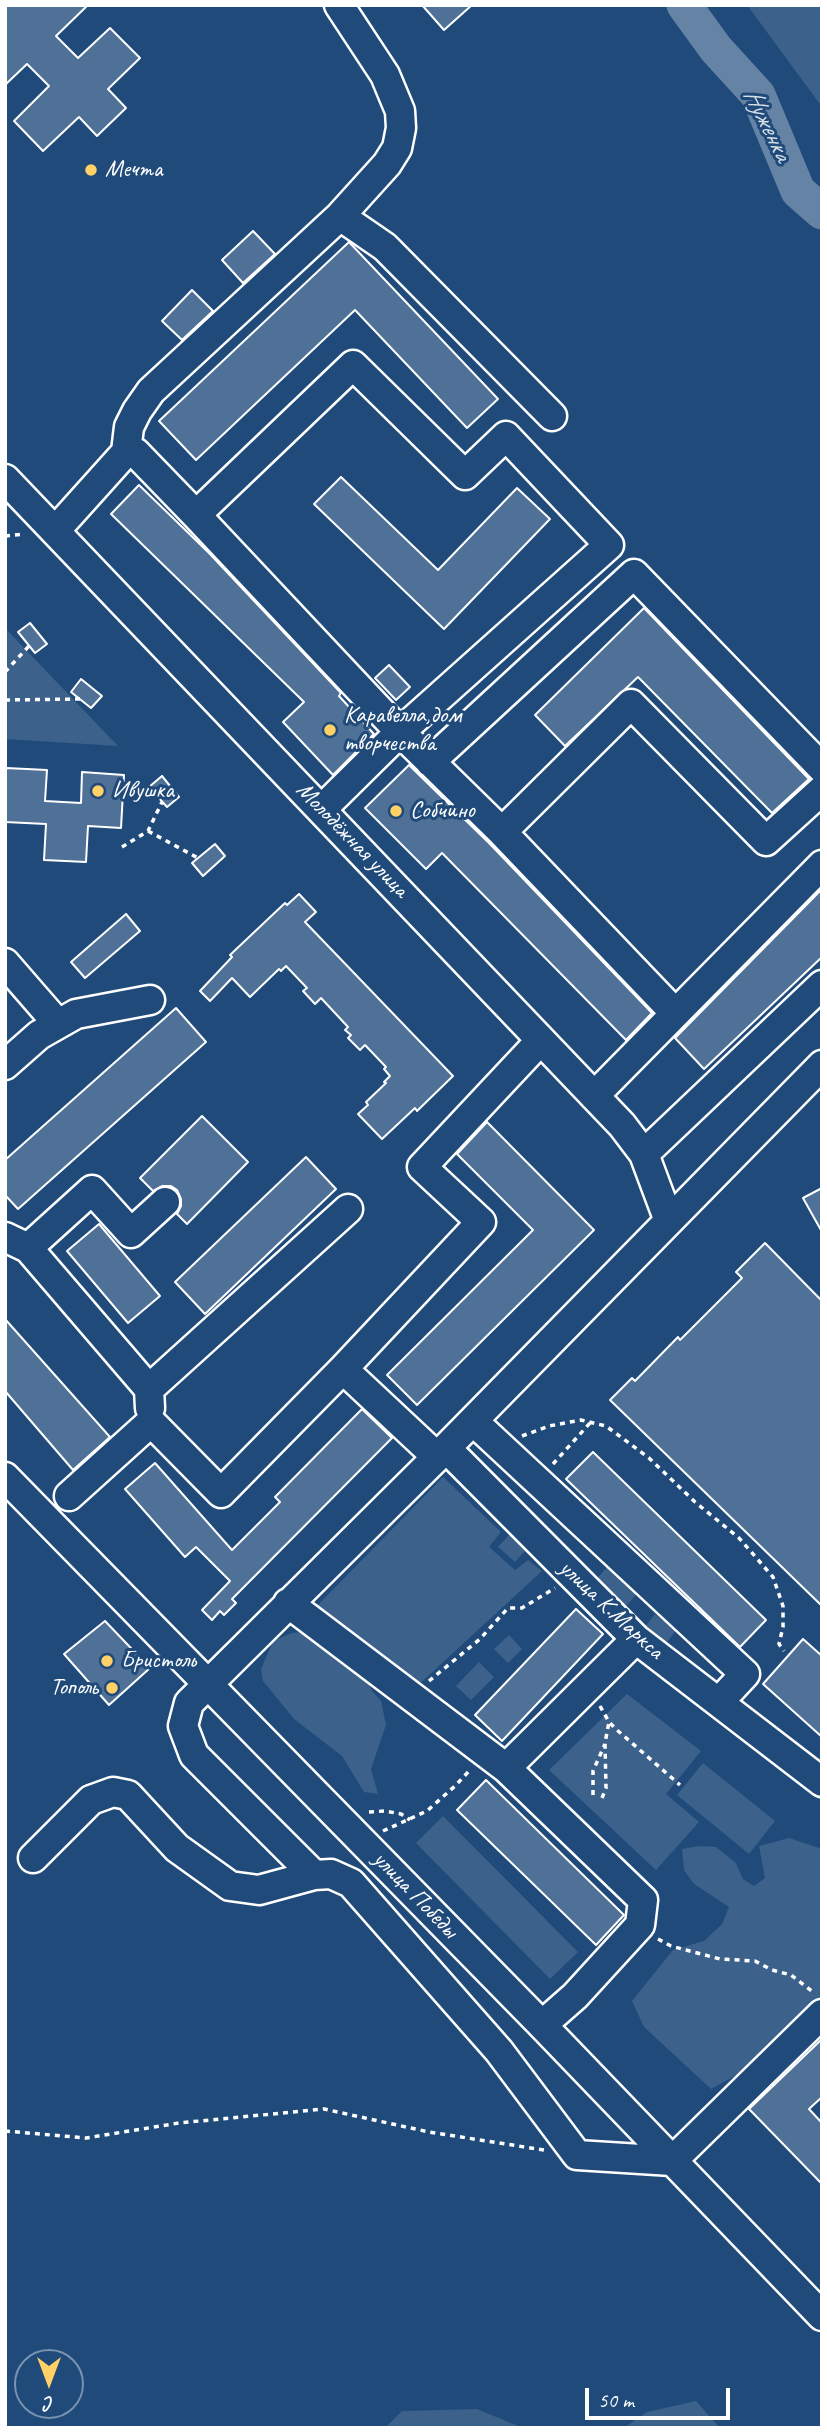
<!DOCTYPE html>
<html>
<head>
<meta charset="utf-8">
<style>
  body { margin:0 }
  #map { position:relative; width:827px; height:2433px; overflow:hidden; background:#1f4a7a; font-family:Caveat,sans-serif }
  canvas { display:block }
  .frame { position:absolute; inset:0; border:7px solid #fff; pointer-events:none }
  .north { position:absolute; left:14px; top:2349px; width:70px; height:70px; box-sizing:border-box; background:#1f4a7a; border:2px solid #7992af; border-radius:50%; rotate:180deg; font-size:19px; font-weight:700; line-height:28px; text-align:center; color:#fff }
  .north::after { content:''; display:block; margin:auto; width:24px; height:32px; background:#ffd166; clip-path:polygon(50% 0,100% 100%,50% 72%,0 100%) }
  .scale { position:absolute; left:585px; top:2388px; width:145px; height:32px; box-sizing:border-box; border:4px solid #fff; border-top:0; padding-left:9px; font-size:21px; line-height:24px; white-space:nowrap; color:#fff; -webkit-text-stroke:5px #1f4a7a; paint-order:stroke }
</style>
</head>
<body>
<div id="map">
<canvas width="827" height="2433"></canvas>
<div class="frame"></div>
<div class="north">С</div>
<div class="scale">50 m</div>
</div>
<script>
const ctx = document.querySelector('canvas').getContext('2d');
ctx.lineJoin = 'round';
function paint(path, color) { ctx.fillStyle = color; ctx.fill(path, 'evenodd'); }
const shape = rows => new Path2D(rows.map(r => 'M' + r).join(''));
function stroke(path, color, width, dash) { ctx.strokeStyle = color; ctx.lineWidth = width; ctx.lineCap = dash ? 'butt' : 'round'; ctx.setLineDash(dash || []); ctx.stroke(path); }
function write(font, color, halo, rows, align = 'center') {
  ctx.font = font + ' Caveat,sans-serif'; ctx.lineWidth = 6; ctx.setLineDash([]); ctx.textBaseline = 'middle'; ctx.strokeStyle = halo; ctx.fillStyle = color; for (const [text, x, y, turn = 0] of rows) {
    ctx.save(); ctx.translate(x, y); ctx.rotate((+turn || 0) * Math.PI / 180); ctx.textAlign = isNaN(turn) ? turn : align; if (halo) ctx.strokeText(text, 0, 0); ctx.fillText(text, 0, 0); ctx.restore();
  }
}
paint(shape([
  [747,5,822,5,822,107],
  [5,628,118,746,5,739],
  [443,1477,501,1532,489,1547,515,1570,528,1560,542,1571,415,1688,312,1611],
  [509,1535,526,1550,515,1562,498,1547],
  [610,1564,640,1590,623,1610,593,1583],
  [655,1614,676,1630,663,1648,642,1631],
  [309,1631,366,1676,372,1691,381,1701,386,1725,371,1769,378,1794,364,1792,342,1756,294,1719,263,1681,261,1669,273,1641,292,1633],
  [509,1635,522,1649,508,1663,494,1649],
  [479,1662,494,1677,471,1700,456,1686],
  [627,1694,701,1751,666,1794,699,1822,656,1870,549,1770],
  [703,1763,775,1821,749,1854,677,1795],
  [443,1816,578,1952,550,1979,416,1843],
  [789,1838,822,1849,822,1995,742,2072,711,2089,644,2027,632,2001,673,1950,704,1941,722,1924,729,1907,694,1884,684,1870,682,1849,700,1846,716,1847,736,1863,743,1879,754,1886,765,1878,759,1846],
  [696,2401,720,2428,624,2428,647,2412],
  [477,2409,523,2428,385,2428,402,2411]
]), '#3c618b');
stroke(shape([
  [684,5,716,49,758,95,798,191,822,212]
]), '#6583a4', 35);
const building = shape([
  [5,5,88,5,56,36,78,58,110,28,140,58,108,89,126,108,97,136,79,117,43,151,14,121,49,86,27,64,5,85,5,5],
  [422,5,472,5,444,30,422,5],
  [253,231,275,254,243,283,222,260,253,231],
  [349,242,498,399,467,428,355,310,196,460,159,421,349,242],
  [192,290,213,311,182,340,162,321,192,290],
  [341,477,438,570,517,488,550,519,444,629,314,504,341,477],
  [139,485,209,553,341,693,339,696,374,734,333,775,283,722,304,702,111,514,139,485],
  [644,608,809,779,772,813,638,677,565,746,535,715,644,608],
  [30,623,47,644,35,653,18,632,30,623],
  [389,665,410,687,396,700,375,678,389,665],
  [81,679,102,696,91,708,71,692,81,679],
  [409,765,490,844,652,1013,626,1040,442,853,426,869,365,808,409,765],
  [6,768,47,770,45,801,81,803,82,772,124,775,121,828,88,826,86,862,44,860,46,824,5,822,6,768],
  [162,776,179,797,167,807,149,787,162,776],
  [215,844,225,856,203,876,192,863,215,844],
  [822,889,822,957,704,1069,675,1038,822,889],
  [299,894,316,912,305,922,453,1076,417,1111,415,1108,382,1139,358,1114,368,1105,366,1102,386,1083,384,1082,390,1076,384,1069,386,1067,365,1045,360,1050,348,1038,351,1035,345,1030,348,1027,321,998,315,1004,303,991,307,988,286,966,281,971,279,969,250,997,232,978,210,1001,200,991,232,957,230,955,285,903,287,905,299,894],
  [126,914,140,931,85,978,71,962,126,914],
  [176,1008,206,1042,18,1209,5,1195,5,1160,176,1008],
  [202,1116,248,1162,187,1224,177,1214,181,1206,181,1199,177,1190,171,1186,162,1186,153,1191,140,1178,202,1116],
  [487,1122,594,1230,417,1405,387,1375,533,1230,457,1154,487,1122],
  [306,1157,336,1189,205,1314,175,1282,306,1157],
  [822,1188,822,1232,803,1198,822,1188],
  [99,1224,160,1296,128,1323,67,1251,99,1224],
  [765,1243,822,1301,822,1606,610,1400,632,1378,635,1381,678,1337,680,1340,742,1278,736,1272,765,1243],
  [5,1319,110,1437,73,1470,5,1391,5,1319],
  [362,1409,392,1438,232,1599,236,1603,224,1615,220,1611,212,1620,202,1610,230,1581,196,1547,185,1557,125,1489,155,1463,232,1550,280,1502,275,1497,362,1409],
  [593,1452,766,1620,740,1647,566,1479,593,1452],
  [576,1609,603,1634,502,1741,475,1715,576,1609],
  [105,1621,150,1668,109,1705,64,1654,105,1621],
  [803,1639,822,1656,822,1737,763,1684,803,1639],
  [486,1780,624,1915,596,1945,457,1810,486,1780],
  [822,2039,822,2097,809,2109,822,2123,822,2184,749,2109,822,2039]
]);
paint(building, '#507197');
stroke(building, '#fff', 2);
const minor = shape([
  [340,216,385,247,552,416],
  [126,452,129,427,137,411,151,391,340,216,387,164,397,148,401,128,400,111,385,75,339,5],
  [5,479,622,1125,644,1154,669,1221],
  [196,515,353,365,465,475,506,436,609,545,400,732,322,809],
  [55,531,126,452,136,453,196,515,400,732,502,832,675,1013],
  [430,762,634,574,822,768],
  [502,832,631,704,766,841,822,790],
  [5,963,58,1024],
  [5,1065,39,1035,76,1014,150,1000],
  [594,1096,822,865],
  [644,1154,822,985],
  [5,1237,28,1248,149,1389,150,1408],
  [28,1248,92,1190,131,1233,165,1202],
  [149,1389,348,1209],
  [473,1421,745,1674,719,1702],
  [446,1448,636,1639,822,1782],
  [437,1457,343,1369,481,1222,422,1167,541,1040],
  [5,1477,542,2025,822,2316],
  [69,1496,151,1422,221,1493,343,1369],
  [288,1603,506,1768,643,1900,640,1925,575,1996,542,2025],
  [506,1768,636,1639],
  [33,1858,91,1800,113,1792,128,1795,177,1848,230,1886,259,1890,314,1875,331,1874,351,1883,499,2051,577,2155,672,2161,822,2014],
  [314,1875,194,1755,183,1726,189,1703,446,1448,822,1065]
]);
stroke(minor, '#fff', 33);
stroke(shape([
  [5,536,24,534],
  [5,672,29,646],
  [5,700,80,699],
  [148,831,198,858],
  [122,847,148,831,162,802],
  [522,1436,549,1426,581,1420,606,1426,649,1458,695,1502,739,1538,773,1577,783,1606,783,1627,779,1644,784,1651],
  [553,1464,590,1423],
  [429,1681,480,1639,508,1608,522,1608,555,1588],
  [600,1706,609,1722,617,1730,680,1785],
  [593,1795,593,1771,605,1744],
  [602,1798,606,1788,605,1743,609,1722],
  [369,1812,385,1811,401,1814,410,1820],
  [383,1831,427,1811,455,1786,470,1770],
  [658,1939,671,1946,720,1959,755,1961,772,1970,791,1975,813,1992],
  [5,2131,86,2138,179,2123,324,2109,429,2132,544,2150]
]), '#fff', 3.5, [5, 5]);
stroke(minor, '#1f4a7a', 28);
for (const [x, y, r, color] of [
  [91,170,7,"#ffd166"],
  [330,730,7,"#ffd166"],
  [98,791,7,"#ffd166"],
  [396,811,7,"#ffd166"],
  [107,1661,7,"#ffd166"],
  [112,1688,7,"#ffd166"]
]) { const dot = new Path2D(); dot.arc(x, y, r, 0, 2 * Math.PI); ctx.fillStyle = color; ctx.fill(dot); stroke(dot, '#1f4a7a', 2.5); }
write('24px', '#fff', '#1f4a7a', [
  ["Мечта",105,170],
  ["Каравелла,дом",344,716],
  ["творчества",344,744],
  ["Ивушка",112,791],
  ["Собчино",410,811],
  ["Бристоль",121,1661],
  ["Тополь",98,1688,"right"]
], 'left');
write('24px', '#fff', '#1f4a7a', [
  ["Молодёжная улица",352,840,46],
  ["улица К.Маркса",611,1610,43],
  ["улица Победы",415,1895,46]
]);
write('italic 26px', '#d8e0e8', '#1f4a7a', [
  ["Нуженка",767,125,64]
]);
</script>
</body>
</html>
